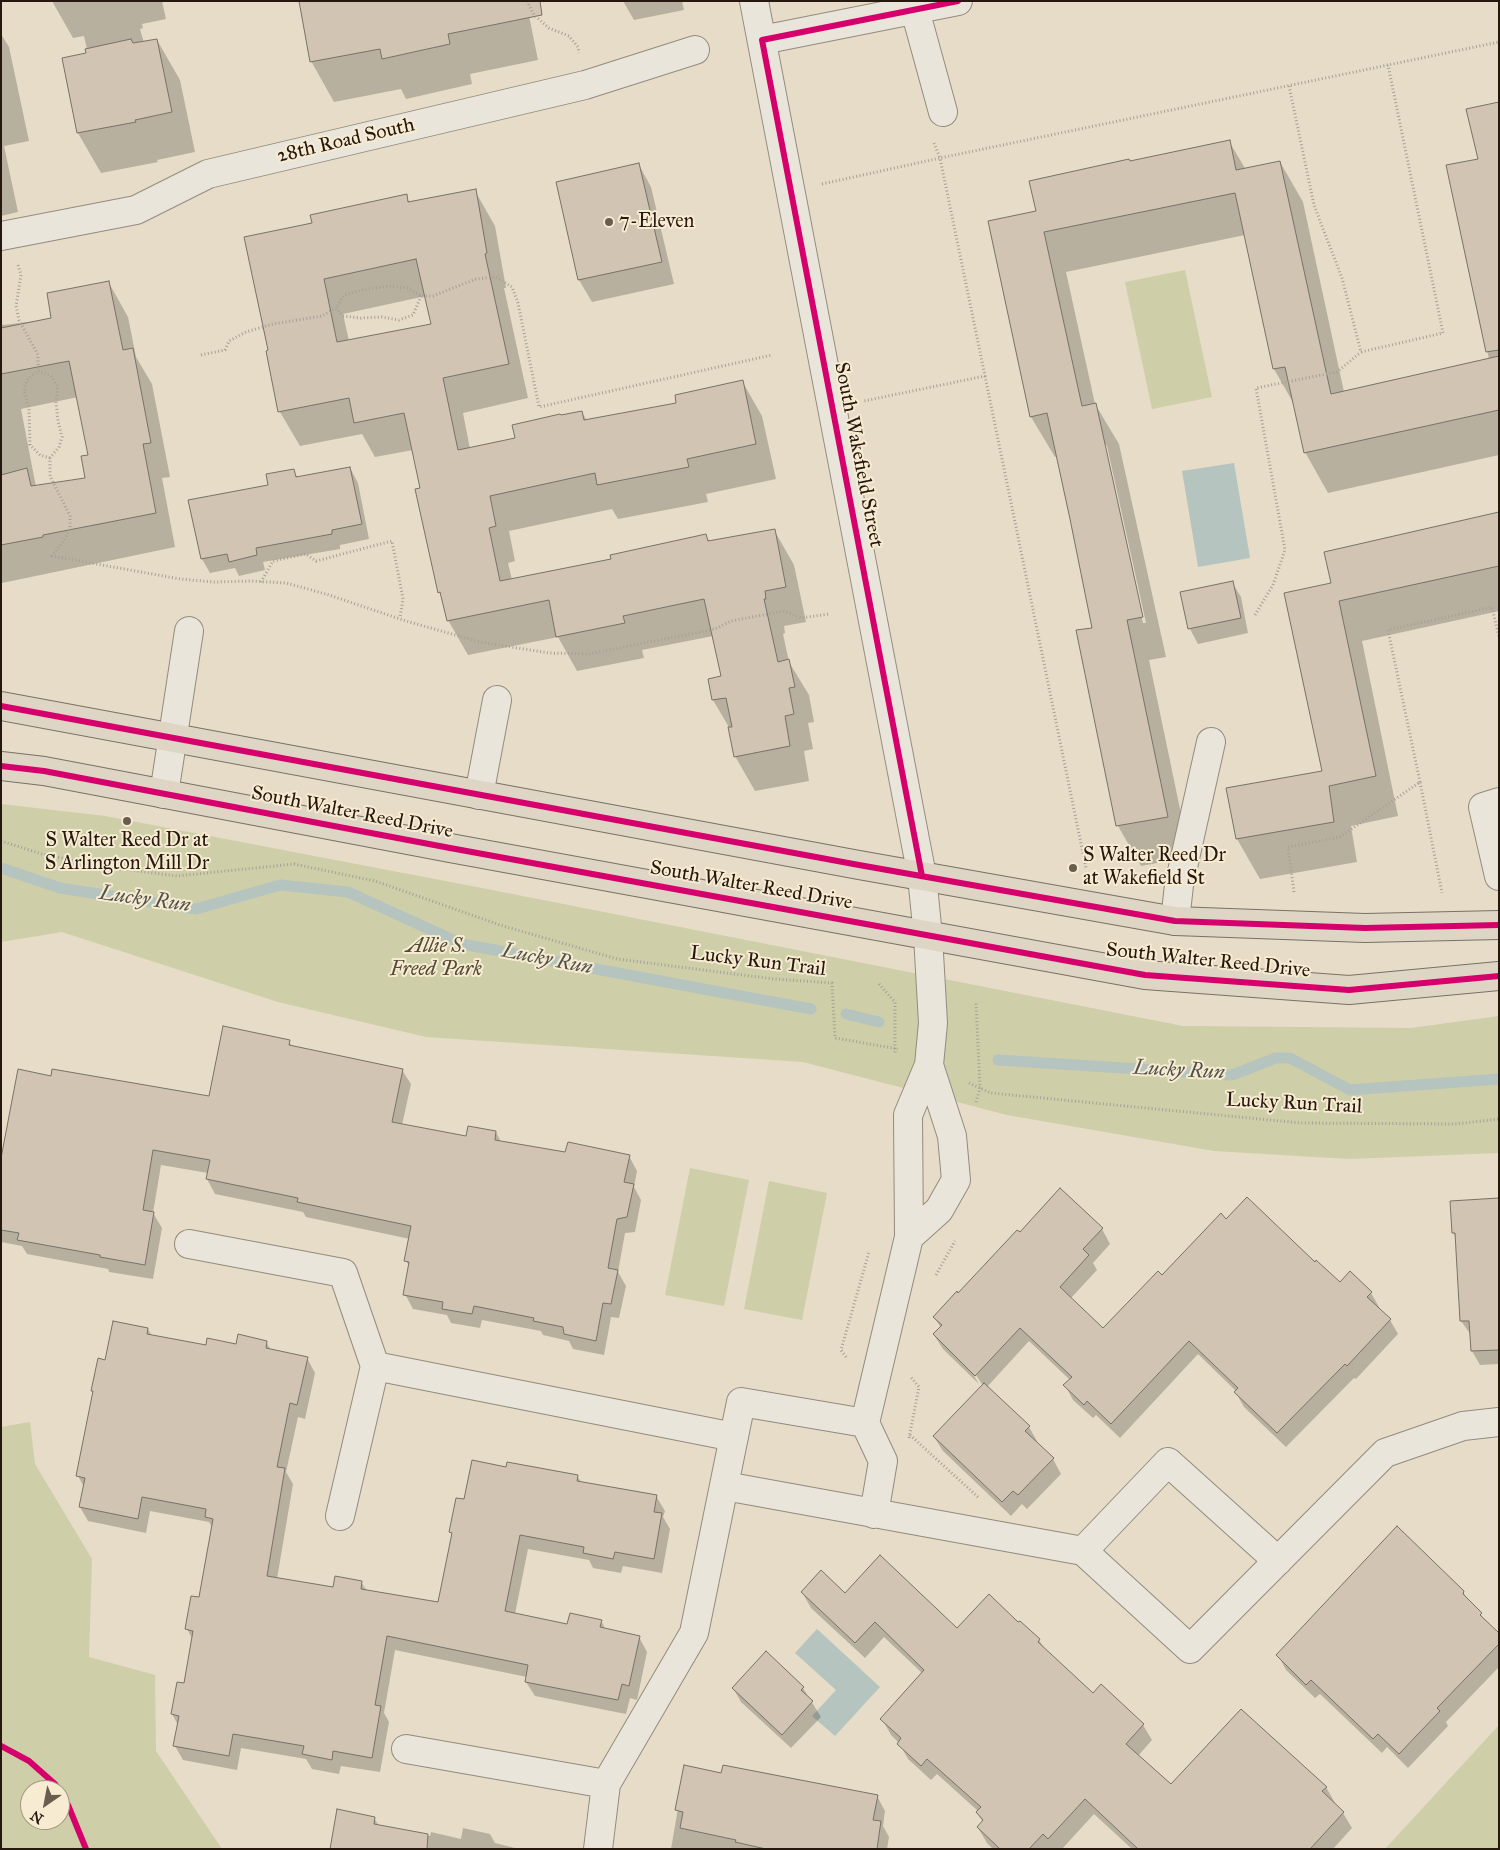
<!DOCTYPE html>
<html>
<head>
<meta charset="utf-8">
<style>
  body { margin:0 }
  #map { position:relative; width:1500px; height:1850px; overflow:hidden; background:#e6dcc7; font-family:"IM FELL Great Primer",serif }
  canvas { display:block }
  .frame { position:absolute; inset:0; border:2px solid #26180e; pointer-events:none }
  .north { position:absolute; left:20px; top:1780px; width:50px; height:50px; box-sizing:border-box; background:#f7ebd2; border:1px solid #a39784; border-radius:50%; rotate:213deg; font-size:14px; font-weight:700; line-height:20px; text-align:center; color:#26180e }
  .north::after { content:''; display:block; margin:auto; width:18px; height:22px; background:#695d4f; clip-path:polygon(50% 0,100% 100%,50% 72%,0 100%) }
</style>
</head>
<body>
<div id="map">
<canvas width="1500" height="1850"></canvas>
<div class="frame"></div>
<div class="north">N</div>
</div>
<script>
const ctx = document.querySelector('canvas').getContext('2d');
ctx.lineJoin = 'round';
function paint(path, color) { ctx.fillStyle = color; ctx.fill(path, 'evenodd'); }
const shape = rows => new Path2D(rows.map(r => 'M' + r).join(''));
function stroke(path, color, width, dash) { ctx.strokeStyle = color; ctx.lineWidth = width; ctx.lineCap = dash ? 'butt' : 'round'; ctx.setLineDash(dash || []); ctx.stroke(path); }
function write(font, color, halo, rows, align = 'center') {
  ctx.font = font + ' "IM FELL Great Primer",serif'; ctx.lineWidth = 4; ctx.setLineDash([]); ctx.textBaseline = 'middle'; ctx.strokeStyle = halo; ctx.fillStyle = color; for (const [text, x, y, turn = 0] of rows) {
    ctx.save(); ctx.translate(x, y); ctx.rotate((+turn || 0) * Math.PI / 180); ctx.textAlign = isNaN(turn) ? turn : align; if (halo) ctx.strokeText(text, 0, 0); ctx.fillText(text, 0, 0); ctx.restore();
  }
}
paint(shape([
  [1185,270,1212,397,1152,409,1125,282],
  [1,804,105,816,487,889,1183,1026,1411,1028,1499,1016,1499,1153,1349,1159,1214,1151,1007,1115,803,1062,426,1037,278,1002,62,932,1,942],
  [690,1168,749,1180,724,1306,665,1295],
  [769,1181,827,1193,802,1320,744,1309],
  [30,1422,35,1464,92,1559,89,1657,155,1675,156,1751,222,1849,1,1849,1,1427],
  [30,1790,60,1790,60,1820,30,1820],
  [1499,1725,1499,1849,1385,1849]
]), '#cecea8');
paint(shape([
  [1234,463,1250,558,1198,567,1182,471],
  [817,1629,880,1687,835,1736,812,1716,836,1690,795,1653]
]), '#b6c4bf');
paint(shape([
  [52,1,162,1,166,19,142,24,143,28,140,29,144,43,157,40,180,80,195,152,157,160,158,162,101,173,78,133,63,59,88,54,84,36,73,38],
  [526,1,538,60,470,74,472,84,406,99,401,89,334,102,311,61],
  [623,1,682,1,684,10,634,20],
  [1,34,9,47,29,141,4,146,18,212,1,216],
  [1499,103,1499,455,1328,493,1305,452,1295,406,1274,369,1245,235,1066,272,1095,404,1119,444,1166,657,1149,660,1190,857,1141,866,1118,826,1078,631,1093,629,1057,456,1055,457,1031,417,1037,212,1130,162,1229,141,1246,170,1280,162,1303,202,1344,392,1489,359,1448,166,1479,160],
  [1103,441,1107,446,1146,623,1143,623],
  [639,165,651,187,674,284,592,302,579,280,557,183],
  [475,191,495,226,506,288,504,288,528,398,463,413,470,449,517,439,582,412,587,421,678,404,742,381,762,416,776,479,706,494,708,502,618,519,612,509,509,531,515,561,508,563,512,580,613,560,706,536,710,542,774,530,794,565,806,622,784,626,785,633,783,634,789,662,809,695,814,722,808,723,813,749,804,751,809,781,755,791,735,756,730,729,713,700,722,677,713,636,642,650,644,658,577,671,558,637,468,655,448,620,443,598,440,592,416,490,422,489,413,450,375,457,362,434,300,446,280,412,314,224,406,196,410,203],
  [426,296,432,325,349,341,343,314],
  [109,283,128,317,136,357,152,384,170,477,162,478,175,547,2,583,1,323,3,325,53,319],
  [78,397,89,456,86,479,36,487,21,409],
  [350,468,358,483,369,539,340,545,340,549,263,562,265,570,239,576,235,568,210,573,202,559,190,501,269,486,293,470,298,478],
  [1499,513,1499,611,1362,641,1398,816,1351,826,1357,862,1260,879,1237,839,1228,789,1323,772,1332,584],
  [1232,582,1241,597,1248,633,1198,644,1190,629,1182,593],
  [289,1041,292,1047,402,1070,411,1084,402,1125,467,1137,496,1132,501,1142,566,1154,629,1156,637,1171,634,1187,641,1200,635,1232,625,1233,618,1272,626,1286,619,1318,611,1317,604,1355,573,1349,569,1341,543,1335,541,1331,482,1320,480,1328,451,1323,447,1315,413,1309,405,1294,410,1267,406,1261,410,1239,306,1217,303,1212,215,1194,207,1179,208,1173,161,1165,153,1213,162,1228,153,1279,109,1272,108,1269,27,1254,22,1246,1,1242,1,1171,52,1077,210,1097],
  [1499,1199,1499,1364,1480,1365,1472,1351,1471,1335,1461,1321,1456,1238,1453,1232],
  [1226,1221,1315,1264,1340,1284,1371,1293,1379,1307,1378,1308,1390,1320,1398,1334,1356,1379,1354,1378,1286,1447,1244,1407,1236,1393,1237,1392,1198,1354,1120,1438,1096,1415,1093,1418,1073,1400,1065,1385,1070,1380,1029,1341,987,1387,1029,1427,1037,1441,1036,1443,1053,1459,1061,1474,1027,1509,1022,1504,1011,1516,943,1451,934,1437,983,1386,973,1370,971,1371,979,1384,943,1349,934,1335,941,1328,934,1317,1020,1234,1102,1229,1110,1244,1093,1263,1097,1270,1071,1298,1103,1329],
  [148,1329,152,1336,207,1346,237,1346,266,1342,271,1350,307,1358,315,1373,305,1419,298,1417,286,1472,293,1484,277,1579,334,1588,361,1582,367,1591,439,1604,453,1536,451,1532,465,1501,507,1469,577,1476,582,1483,656,1496,665,1511,663,1517,670,1529,662,1573,623,1566,621,1573,593,1568,589,1560,528,1549,515,1614,568,1625,601,1621,606,1630,639,1637,647,1652,637,1700,630,1698,626,1714,535,1696,526,1682,527,1677,395,1650,384,1713,389,1722,380,1772,341,1766,339,1774,312,1769,306,1759,241,1748,237,1770,183,1760,175,1746,178,1725,172,1714,185,1685,193,1640,187,1629,200,1598,212,1527,209,1522,150,1511,146,1533,88,1521,80,1507,84,1487,78,1476,94,1393,93,1391,106,1361],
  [802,1592,845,1594,957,1630,1018,1624,1020,1622,1039,1640,1046,1651,1093,1694,1143,1725,1152,1740,1138,1756,1171,1785,1326,1787,1335,1803,1333,1804,1343,1813,1352,1828,1333,1849,1132,1849,1094,1814,1062,1849,993,1849,987,1843,978,1828,983,1822,977,1813,978,1811,937,1774,931,1780,908,1759,899,1743,891,1735,882,1719,923,1674,884,1637,865,1658,811,1608],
  [1463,1592,1470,1603,1499,1635,1499,1667,1446,1722,1448,1726,1408,1768,1387,1747,1382,1753,1320,1694,1315,1698,1286,1670,1278,1655],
  [766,1653,803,1688,821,1717,791,1748,741,1702,733,1688],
  [685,1767,722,1775,877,1796,885,1811,883,1826,889,1837,887,1849,671,1849],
  [374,1818,379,1826,430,1836,431,1832,461,1839,463,1828,490,1834,495,1843,519,1849,331,1849]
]), '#0003');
stroke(shape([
  [1,868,60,888,196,909,280,885,348,892,462,944,811,1009],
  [846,1014,879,1022],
  [998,1060,1232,1075,1276,1058,1290,1058,1350,1090,1499,1079]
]), '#b6c4bf', 11);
const building = shape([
  [299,1,540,1,542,15,448,34,450,44,382,59,380,49,310,62,299,1],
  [131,39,133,43,157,39,172,112,135,120,136,122,77,133,62,58,86,53,85,49,131,39],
  [1499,102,1499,350,1486,352,1446,165,1478,159,1466,109,1499,102],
  [1230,140,1236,170,1280,161,1331,394,1499,356,1499,410,1304,453,1285,367,1273,369,1235,193,1044,232,1082,406,1096,403,1143,617,1127,620,1168,817,1116,826,1076,630,1092,628,1070,519,1047,413,1030,417,988,221,1036,211,1029,181,1129,159,1130,161,1230,140],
  [639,163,662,262,578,280,556,182,639,163],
  [476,189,487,253,485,254,509,364,443,378,458,450,515,438,512,425,560,414,561,415,582,411,584,420,676,403,675,395,743,380,756,444,687,459,689,467,597,485,595,473,490,496,496,526,489,528,500,581,611,559,610,555,706,534,708,541,775,529,786,587,765,591,766,599,764,599,778,662,789,659,795,687,789,688,794,714,785,716,790,746,734,757,728,727,732,727,726,698,712,700,708,679,721,676,704,599,623,616,625,623,556,637,549,600,447,621,440,592,438,593,415,489,420,488,404,413,354,423,349,398,278,412,266,351,268,350,244,237,312,223,310,215,407,194,408,202,476,189],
  [416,259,431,324,337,342,324,279,416,259],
  [109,281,123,350,133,348,151,443,143,444,156,513,43,535,43,537,1,545,1,475,27,468,31,486,85,478,81,456,88,455,69,361,1,374,1,328,51,318,47,293,109,281],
  [350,467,362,524,332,530,332,534,256,548,257,555,229,562,227,554,201,559,188,500,268,485,266,474,294,469,296,477,350,467],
  [1499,512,1499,566,1339,601,1376,776,1329,786,1334,822,1236,839,1226,788,1322,771,1284,593,1331,583,1324,552,1499,512],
  [1233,581,1241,618,1188,629,1180,592,1233,581],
  [223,1026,290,1040,289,1045,403,1069,392,1122,466,1136,468,1126,496,1131,495,1140,565,1152,568,1142,630,1155,624,1182,634,1184,627,1217,617,1219,608,1268,618,1270,611,1304,603,1303,596,1341,564,1334,563,1327,533,1321,534,1318,474,1306,472,1314,442,1309,443,1302,403,1295,409,1262,404,1261,411,1226,297,1202,298,1198,206,1179,210,1160,153,1150,143,1210,154,1212,145,1265,100,1257,100,1255,17,1240,19,1233,1,1230,1,1158,18,1069,51,1076,52,1069,209,1096,223,1026],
  [1060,1188,1103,1228,1083,1249,1089,1255,1060,1287,1103,1328,1158,1271,1162,1275,1221,1213,1226,1219,1247,1197,1315,1262,1316,1260,1340,1282,1350,1271,1372,1292,1367,1297,1391,1319,1347,1366,1345,1364,1277,1433,1234,1392,1238,1388,1189,1341,1111,1424,1087,1401,1084,1405,1063,1385,1072,1377,1020,1328,975,1376,933,1334,942,1325,933,1317,957,1291,958,1293,1017,1230,1020,1232,1060,1188],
  [1499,1198,1499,1350,1471,1351,1469,1321,1460,1321,1455,1233,1452,1233,1450,1201,1499,1198],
  [113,1321,148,1328,147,1334,206,1345,207,1338,236,1344,238,1334,267,1341,266,1348,308,1357,297,1405,290,1403,277,1467,285,1468,267,1576,333,1587,335,1576,362,1581,361,1589,438,1602,452,1533,449,1532,456,1498,464,1499,472,1460,506,1467,507,1462,578,1475,577,1481,657,1495,654,1512,662,1513,654,1559,615,1552,613,1559,583,1553,584,1547,520,1535,505,1611,567,1624,570,1613,602,1620,600,1627,640,1636,629,1686,622,1684,618,1700,525,1682,528,1665,387,1636,375,1705,381,1706,372,1758,333,1751,332,1760,302,1754,304,1746,233,1734,229,1756,173,1746,179,1716,171,1714,177,1682,184,1683,193,1631,185,1629,191,1596,199,1597,213,1519,205,1517,206,1509,142,1497,138,1519,79,1507,85,1478,76,1476,93,1391,91,1391,98,1358,105,1360,113,1321],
  [984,1383,1030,1426,1025,1431,1054,1458,1018,1495,1013,1491,1002,1502,933,1436,984,1383],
  [1397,1526,1464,1591,1463,1594,1482,1613,1480,1615,1499,1633,1499,1644,1437,1708,1440,1711,1399,1754,1378,1734,1373,1739,1311,1680,1306,1685,1276,1655,1397,1526],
  [880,1555,957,1628,989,1594,1018,1622,1020,1621,1040,1639,1038,1642,1093,1693,1101,1684,1144,1724,1126,1744,1171,1784,1241,1709,1327,1787,1322,1791,1344,1812,1310,1849,1138,1849,1085,1799,1048,1839,1043,1834,1029,1849,1000,1849,977,1827,983,1820,976,1812,981,1807,927,1759,921,1766,897,1744,901,1738,880,1719,924,1670,875,1622,855,1643,801,1592,821,1570,845,1593,880,1555],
  [766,1651,804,1687,801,1690,813,1701,782,1735,732,1688,766,1651],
  [684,1765,721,1773,723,1765,878,1795,873,1820,881,1821,877,1849,766,1849,735,1842,736,1840,680,1828,683,1812,675,1810,684,1765],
  [337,1809,375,1817,374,1824,428,1834,427,1849,330,1849,337,1809]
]);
paint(building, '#d2c4b2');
stroke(building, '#787166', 1);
const minor = shape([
  [754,1,922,876,928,936,933,1023,929,1065,908,1115,909,1237,865,1423,883,1461,874,1514],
  [915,10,943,112],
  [762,40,958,1],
  [1,236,136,210,208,174,585,85,695,50],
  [164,794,189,631],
  [479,795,497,700],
  [1499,802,1483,807,1499,876],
  [1175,921,1179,885,1211,742],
  [909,1237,939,1210,956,1180,952,1136,929,1065],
  [189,1244,343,1273,375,1366,340,1516],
  [375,1366,734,1437],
  [725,1486,1083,1551,1190,1649,1385,1453,1463,1426,1499,1422],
  [1083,1551,1168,1462,1278,1561],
  [406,1749,606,1784],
  [598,1849,606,1784,694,1633,741,1402,865,1423]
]);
const major = shape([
  [1,706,859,865,1175,921,1365,928,1499,925],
  [1,766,44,771,450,848,1145,975,1349,990,1499,976]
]);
stroke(minor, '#938b7e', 30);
stroke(major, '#787166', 30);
stroke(shape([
  [527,1,534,15,549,28,569,36,578,47,579,53],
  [1289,86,1314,205,1342,278,1361,352,1443,333,1388,65],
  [934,143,940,158,1499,42],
  [822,184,940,158,985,376,864,401],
  [18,265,21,275,16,306,19,320,38,355,38,371],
  [421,296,413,315,399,320,382,317,361,318,343,316,336,308,344,295,362,290,389,286,408,288,421,296,433,296,476,279,496,277,512,287,518,303,539,407,772,355],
  [201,355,225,350,229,341,246,332,273,324,322,316,336,308],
  [985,376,1086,868],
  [50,458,40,455,30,445,29,408,24,391,27,380,38,371,51,376,58,387,56,402,58,421,62,437,59,447,50,458,50,476,70,516,70,529,63,542,52,556,180,579,214,582,252,581,286,583,326,594,406,621,480,642,549,653,588,654,715,629,731,621,784,611,801,618,829,614],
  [261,582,273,561,306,554,316,561,392,541,403,599,400,618],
  [1255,615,1273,585,1285,550,1256,388,1337,372,1361,352],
  [1420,782,1388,630,1492,607,1499,637],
  [1,841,42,854,100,866,177,876,294,864,375,881,500,925,617,959,774,979,832,983,835,1038,898,1049],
  [1294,892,1288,847,1340,837,1420,782,1442,893],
  [879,984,895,1002,895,1055],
  [969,1083,991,1093,1301,1123,1455,1124,1499,1119],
  [976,1102,980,1088,976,1003],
  [936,1275,955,1241],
  [846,1357,841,1350,869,1252],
  [910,1435,979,1498],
  [909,1438,919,1387,910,1376]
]), '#a5a097', 3, [1, 2.5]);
stroke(minor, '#eae5db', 28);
stroke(major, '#ded5c5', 28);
stroke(shape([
  [1,706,859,865,1175,921,1365,928,1499,925],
  [1,766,44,771,450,848,1145,975,1349,990,1499,976],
  [922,876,762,40,958,1],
  [1,1746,29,1761,55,1784,59,1790],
  [60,1792,68,1805,86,1849]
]), '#d6006c', 6);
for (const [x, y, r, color] of [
  [609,222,5,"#695d4f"],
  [127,821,5,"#695d4f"],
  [1073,868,5,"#695d4f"]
]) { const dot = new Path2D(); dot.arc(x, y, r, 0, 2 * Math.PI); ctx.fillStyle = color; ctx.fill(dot); stroke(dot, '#f7ebd2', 2); }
write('20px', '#26180e', '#f7ebd2', [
  ["28th Road South",346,141,-13],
  ["South Wakefield Street",858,455,79],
  ["South Walter Reed Drive",352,813,11],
  ["South Walter Reed Drive",751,886,10],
  ["South Walter Reed Drive",1208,961,6],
  ["Lucky Run Trail",758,962,7],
  ["Lucky Run Trail",1294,1104,3]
]);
write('20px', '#26180e', '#f7ebd2', [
  ["7-Eleven",619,222],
  ["S Walter Reed Dr at",127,841,"center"],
  ["S Arlington Mill Dr",127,864,"center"],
  ["S Walter Reed Dr",1083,856],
  ["at Wakefield St",1083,879]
], 'left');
write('italic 20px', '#534b35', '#f7ebd2', [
  ["Allie S.",436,947],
  ["Freed Park",436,970]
]);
write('italic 21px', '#51514b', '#f7ebd2', [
  ["Lucky Run",145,900,8],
  ["Lucky Run",547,960,11],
  ["Lucky Run",1179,1071,3]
]);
</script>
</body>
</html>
